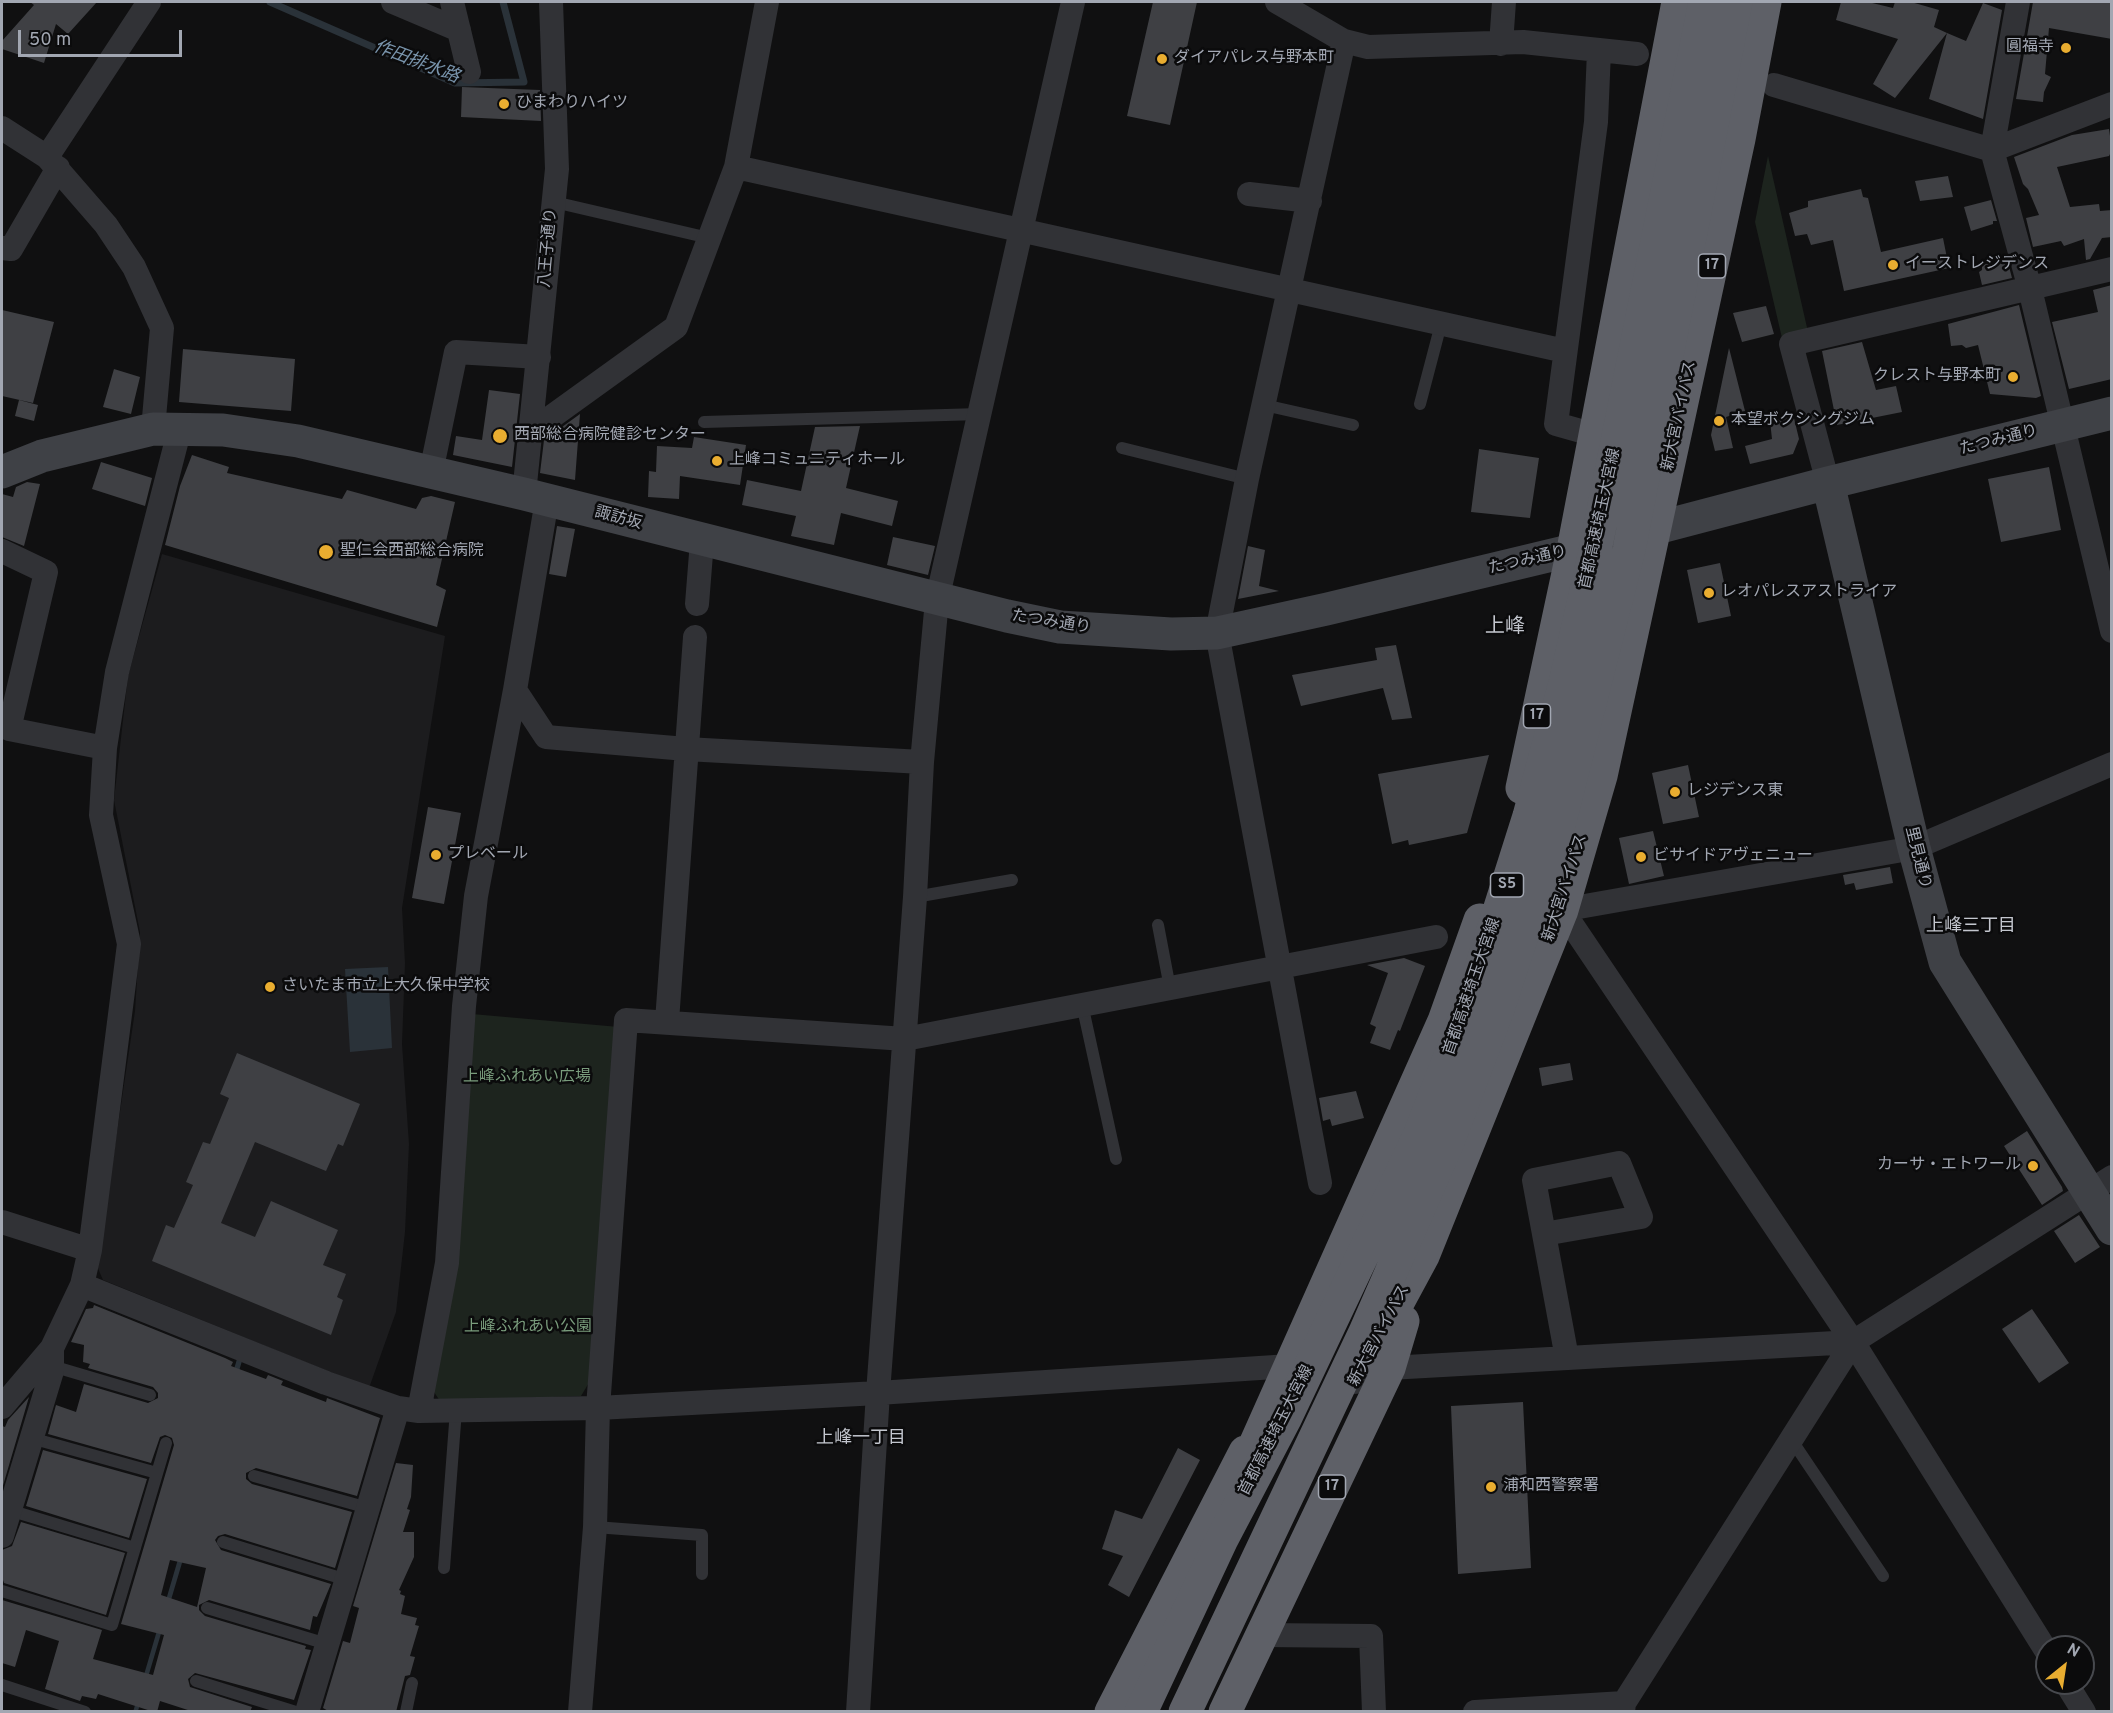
<!DOCTYPE html>
<html>
<head>
<meta charset="utf-8">
<style>
  body { margin:0 }
  #map { position:relative; width:2113px; height:1713px; overflow:hidden; background:#101011; font-family:Overpass,sans-serif }
  canvas { display:block }
  .frame { position:absolute; inset:0; border:3px solid #a2a7b2; pointer-events:none }
  .north { position:absolute; left:2035px; top:1635px; width:60px; height:60px; box-sizing:border-box; background:#0b0b0c; border:2px solid #47494e; border-radius:50%; rotate:30deg; font-size:16px; font-weight:700; line-height:24px; text-align:center; color:#a2a7b2 }
  .north::after { content:''; display:block; margin:auto; width:21px; height:27px; background:#e9ad30; clip-path:polygon(50% 0,100% 100%,50% 72%,0 100%) }
  .scale { position:absolute; left:18px; top:30px; width:164px; height:27px; box-sizing:border-box; border:3px solid #a2a7b2; border-top:0; padding-left:8px; font-size:18px; line-height:21px; white-space:nowrap; color:#a2a7b2; -webkit-text-stroke:4px #0b0b0c; paint-order:stroke }
</style>
</head>
<body>
<div id="map">
<canvas width="2113" height="1713"></canvas>
<div class="frame"></div>
<div class="north">N</div>
<div class="scale">50 m</div>
</div>
<script>
const ctx = document.querySelector('canvas').getContext('2d');
ctx.lineJoin = 'round';
function paint(path, color) { ctx.fillStyle = color; ctx.fill(path, 'evenodd'); }
const shape = rows => new Path2D(rows.map(r => 'M' + r).join(''));
function stroke(path, color, width, dash) { ctx.strokeStyle = color; ctx.lineWidth = width; ctx.lineCap = dash ? 'butt' : 'round'; ctx.setLineDash(dash || []); ctx.stroke(path); }
function write(font, color, halo, rows, align = 'center') {
  ctx.font = font + ' Overpass,"Noto Sans JP",sans-serif'; ctx.lineWidth = 5; ctx.setLineDash([]); ctx.textBaseline = 'middle'; ctx.strokeStyle = halo; ctx.fillStyle = color; for (const [text, x, y, turn = 0] of rows) {
    ctx.save(); ctx.translate(x, y); ctx.rotate((+turn || 0) * Math.PI / 180); ctx.textAlign = isNaN(turn) ? turn : align; if (halo) ctx.strokeText(text, 0, 0); ctx.fillText(text, 0, 0); ctx.restore();
  }
}
paint(shape([
  [162,554,445,636,402,908,405,963,402,1044,409,1144,405,1232,396,1312,369,1388,103,1280,97,1266,135,1011,140,932,114,800,128,676]
]), '#1c1c1e');
paint(shape([
  [1768,156,1808,332,1782,338,1755,222],
  [472,1014,619,1027,596,1371,581,1396,440,1401,432,1389]
]), '#1d241e');
paint(shape([
  [388,967,392,1048,350,1052,345,969],
  [237,1359,242,1361,138,1711,133,1712]
]), '#2a3239');
stroke(shape([
  [270,2,455,83,524,82,503,2]
]), '#2a3239', 7);
paint(shape([
  [30,2,97,2,68,34,56,24,44,63,2,49,2,41,34,5],
  [1153,2,1197,2,1170,125,1127,116],
  [1841,2,1868,2,1893,8,1895,2,1911,2,1939,10,1934,27,1947,33,1895,98,1873,84,1898,39,1836,20],
  [2033,2,2112,2,2112,39,2049,28,2045,74,2051,77,2044,92,2043,102,2016,99],
  [1983,3,2002,10,1983,119,1929,99,1947,33,1966,41],
  [462,87,540,90,541,121,461,117],
  [2109,129,2112,150,2109,156,2057,167,2070,207,2099,204,2100,211,2112,210,2112,237,2102,238,2090,259,2086,260,2084,239,2064,246,2061,241,2033,247,2026,218,2039,215,2028,189,2023,184,2014,157,2072,135],
  [1948,176,1953,197,1920,201,1915,181],
  [1861,189,1863,197,1868,198,1881,252,1943,238,1949,268,1844,291,1833,240,1811,245,1807,234,1795,236,1789,213,1808,207,1808,201],
  [1991,200,1997,221,1993,221,1993,224,1971,231,1964,207],
  [2007,259,2012,278,1982,285,1979,272,1982,270,1982,265],
  [2112,285,2112,379,2069,389,2052,322,2098,312,2093,290],
  [2019,305,2041,396,2036,398,1990,394,1978,345,1966,348,1962,345,1951,346,1948,324],
  [1766,306,1774,334,1742,342,1733,313],
  [2,310,54,322,33,403,2,396],
  [1862,342,1876,390,1896,386,1902,412,1837,425,1822,351],
  [1729,348,1745,411,1726,417,1733,448,1715,451,1711,435],
  [183,349,295,359,291,411,179,402],
  [114,369,140,377,131,414,103,407],
  [489,390,520,394,512,467,453,455,456,436,482,440],
  [19,400,38,405,34,421,15,416],
  [580,414,575,480,540,473,544,440],
  [1793,414,1799,439,1793,454,1750,464,1745,446,1772,439,1770,421],
  [860,426,846,488,898,501,892,526,841,513,834,545,791,536,796,516,742,505,747,480,801,491,815,427],
  [694,437,746,445,740,485,680,476,679,499,648,497,649,471,656,472,657,446,692,448],
  [1479,449,1539,458,1530,518,1471,512],
  [192,455,229,467,227,473,342,499,347,490,416,509,422,498,431,496,455,502,436,585,446,590,437,627,165,545,180,486],
  [101,462,152,478,145,506,92,489],
  [2049,467,2061,530,2001,542,1988,479],
  [27,482,40,484,24,546,2,537,2,494,13,497,16,487],
  [557,526,575,529,566,577,549,574],
  [893,537,935,546,928,575,887,565],
  [1248,546,1265,550,1259,586,1279,591,1238,599],
  [1720,563,1731,616,1698,623,1687,570],
  [1396,645,1412,718,1392,720,1383,688,1301,706,1292,675,1377,660,1375,648],
  [1489,755,1467,833,1409,845,1408,840,1392,844,1378,774],
  [1688,765,1699,817,1663,824,1652,773],
  [428,807,461,813,444,904,412,898],
  [1653,831,1664,876,1629,884,1619,838],
  [1890,867,1893,883,1856,890,1854,883,1845,885,1843,875],
  [1404,958,1425,966,1400,1031,1398,1030,1390,1050,1370,1043,1376,1027,1370,1024,1388,973,1367,965],
  [237,1053,360,1104,343,1146,338,1144,326,1171,255,1142,221,1223,255,1237,271,1201,338,1230,323,1265,346,1274,337,1297,343,1300,331,1335,152,1261,166,1225,174,1228,193,1185,186,1182,203,1142,210,1144,229,1098,220,1094],
  [1570,1063,1573,1080,1542,1086,1539,1068],
  [1356,1091,1364,1118,1332,1126,1330,1119,1323,1121,1319,1098],
  [2027,1131,2062,1187,2063,1191,2042,1205,2004,1146],
  [2079,1215,2100,1247,2075,1263,2054,1231],
  [94,1305,225,1358,233,1362,231,1366,266,1379,268,1375,283,1381,281,1385,326,1402,327,1398,380,1418,357,1496,256,1468,246,1473,246,1479,252,1484,352,1512,335,1568,225,1534,218,1536,215,1540,221,1550,331,1584,317,1617,313,1616,310,1630,209,1600,199,1605,199,1610,205,1616,306,1646,305,1649,311,1650,294,1700,195,1673,188,1679,190,1687,252,1707,250,1712,194,1712,160,1701,157,1712,154,1712,98,1694,96,1699,82,1696,80,1701,45,1689,59,1641,26,1630,15,1667,2,1663,2,1600,102,1630,93,1659,153,1675,164,1635,121,1624,174,1445,172,1438,165,1435,160,1437,151,1463,48,1434,56,1405,76,1412,84,1384,148,1403,158,1398,158,1393,153,1387,88,1368,90,1364,83,1362,84,1345,71,1342,86,1309,93,1308],
  [170,1560,206,1568,197,1607,161,1595],
  [2032,1309,2069,1363,2039,1383,2002,1329],
  [29,1397,2,1489,2,1426,5,1427,8,1420],
  [1523,1402,1531,1568,1458,1574,1451,1406],
  [1178,1448,1200,1460,1129,1597,1108,1585,1123,1556,1102,1549,1115,1510,1142,1519],
  [43,1450,147,1479,129,1538,26,1506],
  [396,1463,413,1465,411,1497,407,1509,410,1510,403,1532,414,1532,414,1557,399,1590,401,1591,400,1594,405,1596,401,1614,417,1618,415,1625,419,1626,410,1656,415,1657,410,1675,405,1676,396,1712,330,1712,323,1708,343,1641,350,1643,359,1608,353,1606],
  [21,1522,125,1553,106,1615,4,1583,2,1577,2,1550,12,1546]
]), '#3f4044');
stroke(shape([
  [554,202,709,238],
  [1420,404,1441,324],
  [1264,405,1353,425],
  [704,422,980,414],
  [1122,448,1247,479],
  [915,897,1012,880],
  [1158,925,1170,988],
  [1082,1004,1116,1159],
  [52,1366,150,1395],
  [31,1438,157,1473],
  [1791,1439,1883,1576],
  [254,1476,368,1508],
  [9,1510,135,1548],
  [595,1527,702,1535,702,1574],
  [223,1542,347,1580],
  [444,1568,456,1410],
  [2,1591,112,1625,166,1443],
  [207,1608,327,1644],
  [196,1681,296,1712],
  [2,1685,85,1712],
  [406,1712,412,1683]
]), '#313236', 12);
stroke(shape([
  [393,2,459,30],
  [452,2,469,72],
  [1277,2,1344,41,1368,47,1523,42,1637,54],
  [2018,2,1992,150,2030,289,2112,631],
  [1501,44,1504,2],
  [1774,85,1992,150,2112,104],
  [2,128,47,157,106,225,134,267,162,328,153,429],
  [47,157,149,2],
  [736,167,1565,351],
  [1249,194,1310,201],
  [2,248,11,249,58,168],
  [529,433,676,327,736,167,767,2],
  [1595,435,1556,424,1596,122,1599,51],
  [431,472,456,352,539,357],
  [1828,483,1791,344,2112,269],
  [524,494,557,169,551,2],
  [2,551,46,572,9,729,105,748],
  [697,604,702,541],
  [515,690,546,737,686,749,922,762],
  [667,1021,695,637],
  [1320,1183,1217,633,1247,479,1344,41],
  [2,1222,90,1250],
  [1544,1234,1641,1217,1619,1163,1534,1180,1567,1358],
  [82,1285,326,1383,398,1408,419,1411,598,1408,878,1393,1290,1366],
  [1355,1382,1389,1368,1853,1342],
  [2,1407,52,1348,82,1285,90,1250,129,944,101,815,105,748,117,672,180,428],
  [419,1411,447,1263,464,1006,476,896,515,690,547,500],
  [2,1536,52,1371,52,1348],
  [1262,1635,1371,1636,1374,1712],
  [2047,1652,1853,1342,1562,910,1914,848,2112,764],
  [2066,1683,2084,1712],
  [1624,1703,1853,1342,2112,1177],
  [307,1712,398,1408],
  [580,1712,595,1527,598,1408,626,1020,905,1039,1436,937],
  [858,1712,878,1393,915,897,922,762,937,600,1073,2],
  [1475,1712,1624,1703,1623,1712]
]), '#313236', 24);
stroke(shape([
  [2,472,42,456,153,429,223,430,298,441,524,494,1007,616,1060,627,1171,634,1217,633,1327,609,1573,550,1828,483,2112,413],
  [1828,483,1914,848,1945,962,2112,1229]
]), '#3f4146', 33);
stroke(shape([
  [1522,788,1573,550,1678,2],
  [1368,1358,1423,1256,1562,910,1601,776,1739,139,1765,2],
  [1241,1476,1444,1021,1480,920],
  [1111,1712,1245,1452],
  [1225,1712,1389,1368,1403,1321]
]), '#5e6067', 33);
stroke(shape([
  [1141,1712,1222,1539,1286,1417,1419,1136,1466,1015,1529,816,1565,683,1595,551,1705,2],
  [1185,1712,1365,1332,1448,1142,1497,1012,1560,821,1629,550,1736,2]
]), '#5e6067', 33);
for (const [x, y, r, color] of [
  [2066,48,6,"#e9ad30"],
  [1162,59,6,"#e9ad30"],
  [504,104,6,"#e9ad30"],
  [1893,265,6,"#e9ad30"],
  [2013,377,6,"#e9ad30"],
  [1719,421,6,"#e9ad30"],
  [500,436,8,"#e9ad30"],
  [717,461,6,"#e9ad30"],
  [326,552,8,"#e9ad30"],
  [1709,593,6,"#e9ad30"],
  [1675,792,6,"#e9ad30"],
  [436,855,6,"#e9ad30"],
  [1641,857,6,"#e9ad30"],
  [270,987,6,"#e9ad30"],
  [2033,1166,6,"#e9ad30"],
  [1491,1487,6,"#e9ad30"]
]) { const dot = new Path2D(); dot.arc(x, y, r, 0, 2 * Math.PI); ctx.fillStyle = color; ctx.fill(dot); stroke(dot, '#0b0b0c', 2); }
for (const [x, y, w] of [
  [1712,266,27],
  [1537,716,27],
  [1507,885,33],
  [1332,1487,27]
]) { const box = new Path2D(); box.roundRect(x - w / 2, y - 12, w, 24, 4.5); ctx.fillStyle = '#0b0b0c'; ctx.fill(box); stroke(box, '#a2a7b2', 1.5); }
write('bold 15px', '#a2a7b2', null, [
  ["17",1712,266],
  ["17",1537,716],
  ["S5",1507,885],
  ["17",1332,1487]
]);
write('16px', '#a2a7b2', '#0b0b0c', [
  ["圓福寺",2054,48,"right"],
  ["ダイアパレス与野本町",1174,59],
  ["ひまわりハイツ",516,104],
  ["イーストレジデンス",1905,265],
  ["クレスト与野本町",2001,377,"right"],
  ["本望ボクシングジム",1731,421],
  ["西部総合病院健診センター",514,436],
  ["上峰コミュニティホール",729,461],
  ["聖仁会西部総合病院",340,552],
  ["レオパレスアストライア",1721,593],
  ["レジデンス東",1687,792],
  ["プレベール",448,855],
  ["ビサイドアヴェニュー",1653,857],
  ["さいたま市立上大久保中学校",282,987],
  ["カーサ・エトワール",2021,1166,"right"],
  ["浦和西警察署",1503,1487]
], 'left');
write('16px', '#a2a7b2', '#0b0b0c', [
  ["八王子通り",549,248,-85],
  ["新大宮バイパス",1680,416,-78],
  ["たつみ通り",1999,441,-14],
  ["諏訪坂",618,519,15],
  ["首都高速埼玉大宮線",1601,519,-78],
  ["たつみ通り",1528,561,-13],
  ["たつみ通り",1051,623,9],
  ["里見通り",1917,858,76],
  ["新大宮バイパス",1566,888,-72],
  ["首都高速埼玉大宮線",1473,987,-71],
  ["新大宮バイパス",1380,1336,-62],
  ["首都高速埼玉大宮線",1277,1431,-63]
]);
write('16px', '#799c7c', '#0b0b0c', [
  ["上峰ふれあい広場",527,1078],
  ["上峰ふれあい公園",528,1328]
]);
write('italic 18px', '#7994ac', '#0b0b0c', [
  ["作田排水路",416,63,21]
]);
write('18px', '#c3c6ce', '#0b0b0c', [
  ["上峰三丁目",1971,927],
  ["上峰一丁目",861,1439]
]);
write('20px', '#c3c6ce', '#0b0b0c', [
  ["上峰",1505,628]
]);
</script>
</body>
</html>
